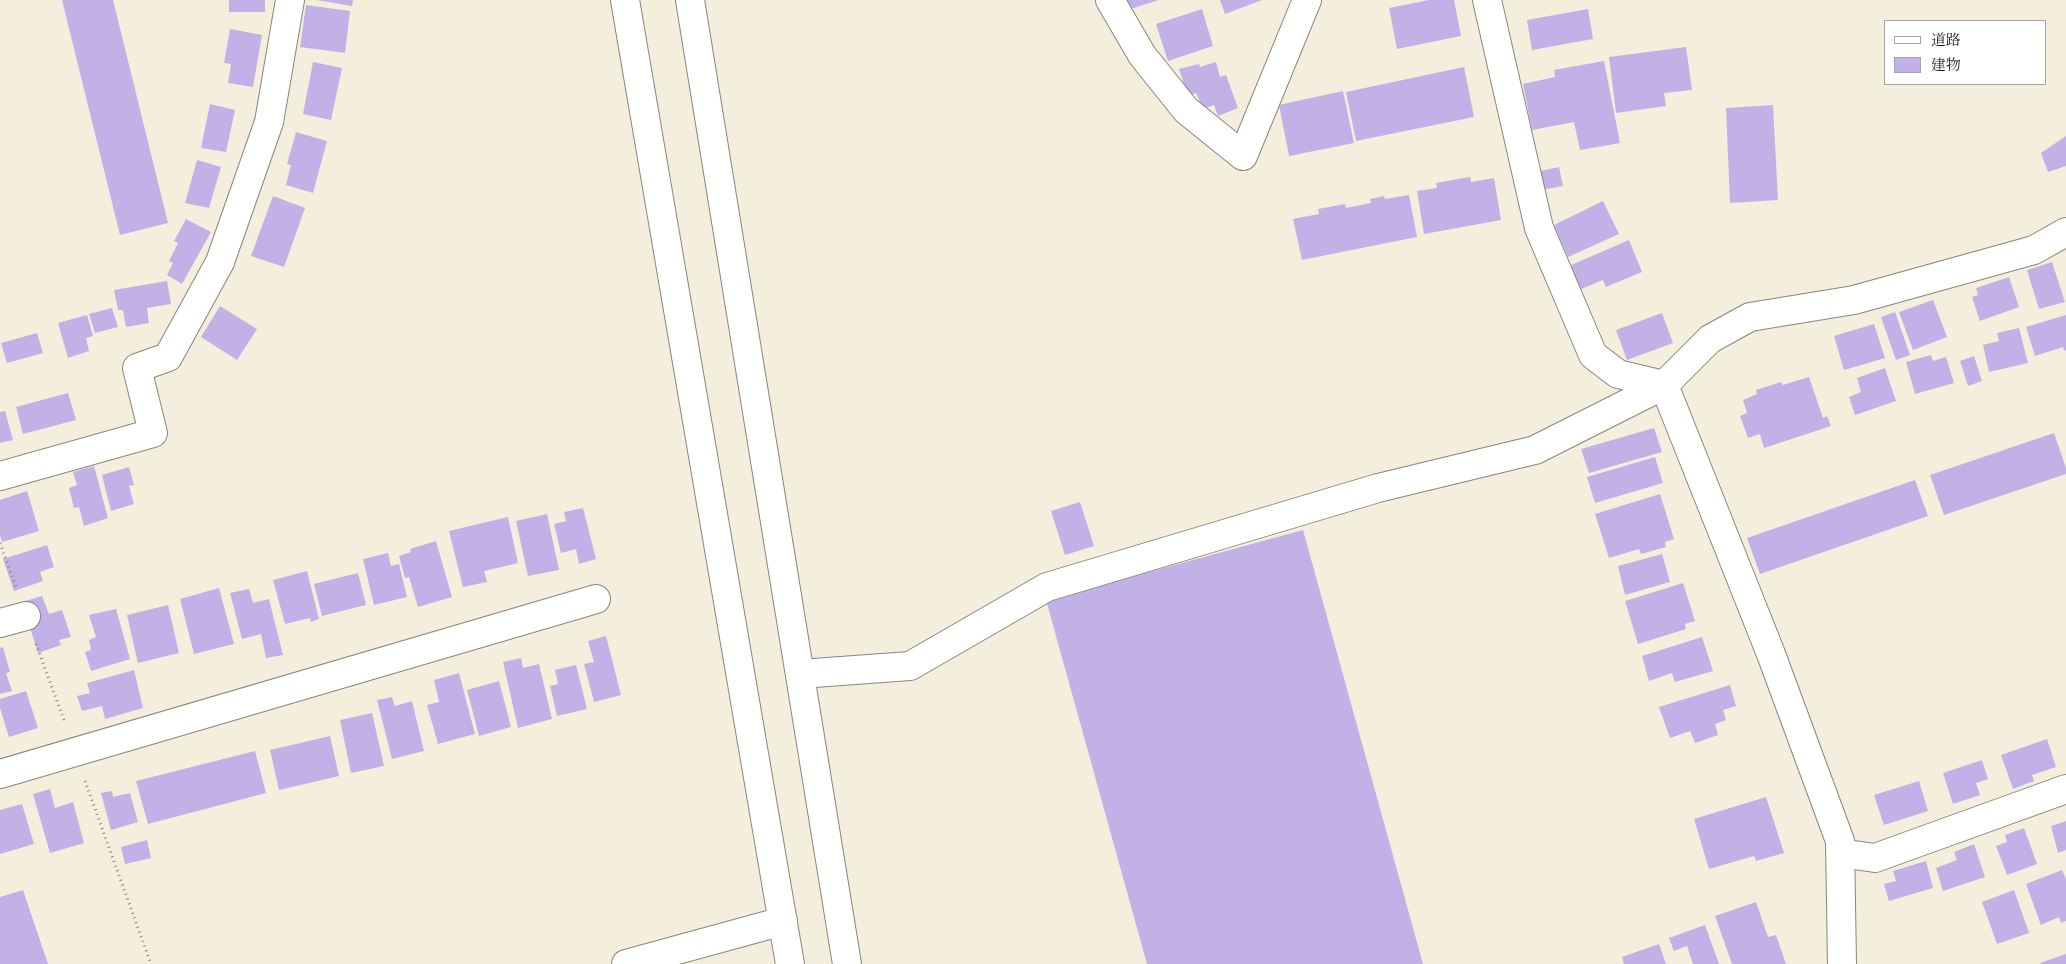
<!DOCTYPE html>
<html>
<head>
<meta charset="utf-8">
<style>
  body { margin:0 }
  #map { position:relative; width:2066px; height:964px; overflow:hidden; background:#f3efdc; font-family:"Sorts Mill Goudy","Noto Serif JP",serif }
  canvas { display:block }
  .legend { position:absolute; left:1884px; top:20px; width:162px; height:65px; box-sizing:border-box; background:#fff; border:1px solid #a4a4a4; margin:0; padding:6px 9px; list-style:none; font-size:15px; color:#1c1c1c }
  .legend li { display:flex; align-items:center; gap:10px; height:25px }
  .legend b { width:25px; border:1px solid #a4a4a4 }
</style>
</head>
<body>
<div id="map">
<canvas width="2066" height="964"></canvas>
<ul class="legend">
<li><b style="height:6px;background:#fff"></b>道路</li>
<li><b style="height:14px;background:#c2b1e6"></b>建物</li>
</ul>
</div>
<script>
const ctx = document.querySelector('canvas').getContext('2d');
ctx.lineJoin = 'round';
function paint(path, color) { ctx.fillStyle = color; ctx.fill(path, 'evenodd'); }
const shape = rows => new Path2D(rows.map(r => 'M' + r).join(''));
function stroke(path, color, width, dash) { ctx.strokeStyle = color; ctx.lineWidth = width; ctx.lineCap = dash ? 'butt' : 'round'; ctx.setLineDash(dash || []); ctx.stroke(path); }
paint(shape([
  [62,0,113,0,168,223,120,235],
  [229,0,265,0,265,12,229,12],
  [316,0,353,0,352,6],
  [1121,0,1159,0,1124,11],
  [1220,0,1262,0,1225,14],
  [1429,0,1454,0,1461,36,1397,49,1389,8],
  [306,5,350,11,345,53,300,47],
  [1202,9,1213,46,1168,61,1156,24],
  [1588,9,1593,39,1532,50,1527,20],
  [230,29,262,35,253,87,228,83,231,64,224,63],
  [1686,47,1692,90,1664,93,1666,106,1616,113,1609,57],
  [1604,61,1620,143,1580,150,1574,122,1532,130,1523,84,1555,77,1554,70],
  [313,62,342,68,331,120,303,114],
  [1216,62,1220,77,1226,75,1238,108,1218,116,1214,105,1203,109,1196,93,1188,96,1179,69,1199,64,1200,67],
  [1464,67,1474,117,1356,141,1346,92],
  [1343,91,1354,143,1289,156,1279,105],
  [210,104,235,110,226,152,201,148],
  [1773,105,1778,200,1730,203,1726,108],
  [296,132,327,141,313,193,286,185,291,165,287,164],
  [2066,136,2066,166,2048,172,2041,153],
  [1534,143,1540,171,1559,167,1563,186,1536,191,1527,144],
  [197,160,221,167,209,208,185,203],
  [1470,177,1471,182,1494,178,1501,220,1424,234,1417,191,1437,188,1436,183],
  [1409,195,1417,237,1302,260,1293,219,1319,214,1318,209,1345,204,1346,208,1371,203,1370,199,1384,196,1385,199],
  [273,196,305,208,284,267,251,256],
  [1603,201,1619,234,1568,257,1554,225],
  [186,219,211,232,182,284,167,275,173,263,169,261,178,243,174,241],
  [1629,240,1642,272,1606,287,1603,280,1579,290,1569,266],
  [2052,262,2065,302,2039,309,2027,270],
  [2009,277,2019,307,1980,321,1972,297,1978,295,1976,288],
  [167,281,171,304,147,308,149,323,126,327,123,310,118,310,114,290],
  [1933,300,1947,337,1913,350,1899,312],
  [220,306,257,329,237,360,201,337],
  [112,308,118,327,95,333,89,314],
  [1895,312,1910,355,1896,360,1881,317],
  [1662,313,1673,343,1627,360,1616,330],
  [87,315,93,336,86,338,89,351,68,358,58,323],
  [2066,315,2066,350,2064,351,2063,347,2035,356,2026,327],
  [1874,324,1885,358,1844,370,1834,336],
  [2019,328,2028,363,1989,372,1983,345,1999,341,1997,333],
  [37,333,43,353,7,363,1,343],
  [1931,355,1933,361,1946,357,1954,383,1915,394,1906,362],
  [1974,356,1982,381,1968,386,1960,361],
  [1885,368,1896,401,1855,415,1849,397,1861,392,1857,378],
  [1809,377,1823,418,1827,416,1831,426,1764,448,1760,434,1748,438,1740,416,1747,413,1743,400,1757,394,1756,390,1781,382,1783,385],
  [68,393,76,420,23,434,16,407],
  [5,411,13,440,0,443,0,412],
  [1654,428,1662,452,1589,473,1581,449],
  [2054,433,2066,468,2066,474,1944,515,1930,475],
  [1655,457,1663,483,1595,503,1587,477],
  [94,466,108,518,84,526,79,507,74,508,69,488,77,485,73,472],
  [129,467,134,485,129,486,134,504,111,511,102,475],
  [1915,480,1928,516,1760,574,1747,538],
  [27,491,39,531,2,542,0,535,0,500],
  [1660,494,1674,539,1665,542,1666,547,1641,554,1639,549,1609,558,1595,514],
  [1080,502,1094,546,1065,555,1051,511],
  [583,508,596,559,579,564,576,549,561,553,554,524,566,521,564,512],
  [547,514,559,570,528,576,516,521],
  [508,517,518,563,484,571,487,582,463,587,449,531],
  [1303,530,1423,964,1147,964,1046,600],
  [436,541,452,597,418,607,409,577,405,578,399,556,411,552,410,549],
  [47,545,54,567,40,572,43,581,14,591,3,559],
  [388,553,391,566,399,564,407,597,374,605,363,559],
  [1662,554,1670,582,1625,595,1618,566],
  [307,571,319,619,311,622,310,618,285,624,273,580],
  [358,573,366,605,322,616,314,584],
  [1683,583,1695,621,1685,624,1686,629,1638,644,1625,601],
  [219,588,234,644,194,654,180,599],
  [249,589,253,603,269,599,283,655,266,658,261,634,242,639,230,593],
  [42,596,49,614,62,610,71,637,59,640,61,645,38,653,22,602],
  [168,605,179,653,138,663,127,615],
  [116,609,130,659,91,671,85,652,91,650,89,640,96,637,89,615],
  [606,636,621,695,594,702,584,664,594,662,588,641],
  [1702,637,1713,671,1675,682,1672,673,1649,681,1642,656],
  [3,647,10,672,6,673,12,691,0,694,0,648],
  [521,658,523,668,539,664,552,719,518,728,503,662],
  [576,665,587,709,557,716,550,686,558,684,555,670],
  [134,670,143,708,105,719,102,706,82,711,77,696,90,693,87,683],
  [459,673,475,734,438,744,427,705,439,702,434,680],
  [499,681,511,727,479,736,467,690],
  [1730,685,1736,706,1723,710,1726,720,1715,724,1718,735,1695,743,1690,731,1670,738,1659,707],
  [26,691,38,728,9,737,0,708,0,699],
  [392,697,395,706,412,701,424,751,392,759,377,700],
  [372,713,384,766,351,773,340,720],
  [330,736,339,776,279,790,270,750],
  [2047,739,2056,767,2032,775,2034,781,2013,789,2001,755],
  [255,751,266,793,148,824,136,781],
  [1982,760,1988,779,1976,783,1980,795,1953,804,1943,773],
  [1919,781,1928,811,1884,825,1874,795],
  [50,789,55,808,73,802,84,843,50,853,33,794],
  [112,791,113,797,130,793,138,822,111,830,101,793],
  [1766,797,1784,853,1756,861,1754,856,1709,869,1694,819],
  [22,804,34,844,0,854,0,810],
  [2066,821,2066,850,2058,853,2051,826],
  [2024,828,2037,864,2007,875,1996,846,2007,842,2005,835],
  [147,840,151,858,125,864,121,847],
  [1974,844,1985,877,1943,891,1936,868,1957,860,1954,852],
  [1926,861,1933,888,1889,901,1884,884,1896,881,1893,871],
  [2062,870,2066,879,2066,921,2061,923,2059,917,2041,925,2026,884],
  [23,890,48,964,0,964,0,897],
  [2014,890,2029,933,1997,944,1982,902],
  [1756,902,1768,937,1776,935,1786,964,1732,964,1715,916],
  [1705,925,1719,964,1693,964,1687,946,1674,951,1669,938],
  [1659,944,1666,964,1624,964,1622,957],
  [2066,954,2066,964,2041,964,2040,963]
]), '#c2b1e6');
const minor = shape([
  [1110,0,1142,55,1186,110,1243,156,1307,0],
  [1487,0,1539,228,1593,355,1618,374,1664,385],
  [1664,385,1771,654,1840,841,1842,964],
  [0,476,153,433,137,368,168,357,220,262,269,122,290,0],
  [0,623,26,616],
  [800,674,910,666,1047,587,1378,488,1535,450,1664,385,1710,339,1750,317,1854,300,2034,250,2066,232],
  [0,774,596,599],
  [1840,853,1875,858,2066,789],
  [626,964,783,921]
]);
const tertiary = shape([
  [625,0,790,964],
  [690,0,847,964]
]);
stroke(minor, '#88867c', 30);
stroke(tertiary, '#88867c', 30);
stroke(shape([
  [0,543,16,587],
  [36,644,65,723],
  [85,781,151,964]
]), '#88867c', 3, [1, 4]);
stroke(minor, '#fff', 28);
stroke(tertiary, '#fff', 28);
</script>
</body>
</html>
